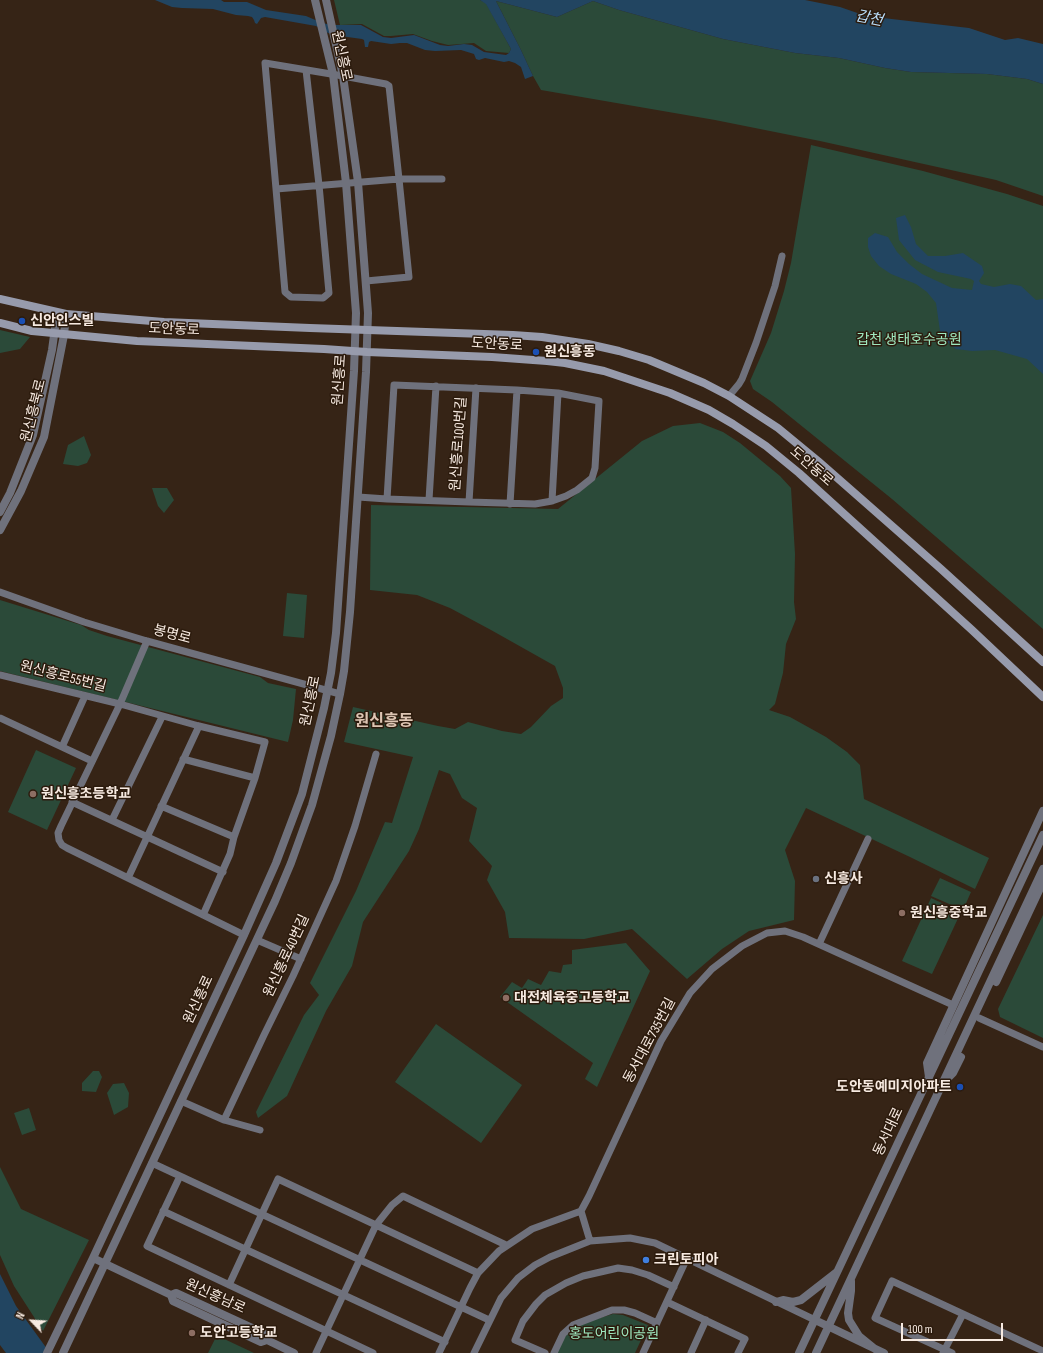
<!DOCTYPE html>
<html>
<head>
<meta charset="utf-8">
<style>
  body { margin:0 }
  #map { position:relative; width:1043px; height:1353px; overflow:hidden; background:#362416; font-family:"Sofia Sans Condensed",sans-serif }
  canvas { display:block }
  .north { position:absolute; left:12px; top:1301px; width:40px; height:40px; -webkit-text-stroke:3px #2c1b0d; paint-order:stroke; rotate:295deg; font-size:11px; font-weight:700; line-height:16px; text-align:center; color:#f7eae1 }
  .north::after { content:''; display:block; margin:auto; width:14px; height:18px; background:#f7eae1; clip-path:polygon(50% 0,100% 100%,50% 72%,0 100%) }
  .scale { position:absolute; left:901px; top:1323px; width:102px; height:18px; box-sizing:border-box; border:2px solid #f7eae1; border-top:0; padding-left:5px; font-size:12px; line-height:14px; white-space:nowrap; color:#f7eae1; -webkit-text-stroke:3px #2c1b0d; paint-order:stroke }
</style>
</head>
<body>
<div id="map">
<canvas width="1043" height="1353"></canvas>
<div class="north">N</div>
<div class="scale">100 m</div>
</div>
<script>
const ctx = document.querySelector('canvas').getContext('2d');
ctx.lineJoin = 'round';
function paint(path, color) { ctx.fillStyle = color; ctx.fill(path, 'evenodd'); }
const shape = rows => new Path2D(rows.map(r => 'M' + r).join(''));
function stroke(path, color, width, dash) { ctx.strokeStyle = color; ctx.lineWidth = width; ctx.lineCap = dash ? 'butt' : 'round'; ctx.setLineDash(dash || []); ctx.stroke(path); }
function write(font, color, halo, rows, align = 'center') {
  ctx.font = font + ' "Sofia Sans Condensed","Noto Sans KR",sans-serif'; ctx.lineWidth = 3; ctx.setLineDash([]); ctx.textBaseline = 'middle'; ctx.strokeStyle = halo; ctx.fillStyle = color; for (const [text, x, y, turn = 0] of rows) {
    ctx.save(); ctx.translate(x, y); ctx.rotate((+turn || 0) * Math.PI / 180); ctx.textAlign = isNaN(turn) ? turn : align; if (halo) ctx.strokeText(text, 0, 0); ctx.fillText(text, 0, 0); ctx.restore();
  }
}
paint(shape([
  [334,0,480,0,486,3,511,49,509,53,486,51,474,43,448,45,432,41,413,34,391,36,384,36,362,24,340,25],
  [496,1,557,17,593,1,619,10,723,39,795,53,839,58,885,68,911,72,987,74,1027,79,1043,84,1043,196,996,180,820,141,715,120,541,90,533,76,521,50],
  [811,145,923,171,1007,194,1043,206,1043,629,892,499,772,402,753,389,750,381,771,333,784,291,791,263],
  [0,330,30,337,20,349,0,353],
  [700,423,723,432,740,443,780,476,791,488,795,554,794,602,796,619,786,644,783,673,775,704,769,710,790,717,826,737,847,752,860,765,864,799,989,858,975,889,910,857,806,808,785,850,795,881,794,920,749,931,722,949,687,979,632,929,584,939,509,938,505,912,487,880,492,866,469,841,477,808,462,798,450,774,439,770,419,829,409,851,363,922,352,966,326,1011,287,1096,258,1118,256,1112,304,1015,319,995,310,983,356,891,385,822,392,823,413,757,344,742,353,707,438,726,455,729,468,722,502,731,521,734,531,727,551,706,563,698,563,688,555,666,491,630,450,608,417,595,370,590,371,505,558,509,642,441,673,426],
  [84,436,91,455,87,463,78,466,63,464,68,445],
  [152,488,167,488,174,500,164,513,158,506],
  [287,593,307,595,304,638,283,636],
  [0,600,81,625,89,630,107,636,260,677,268,683,296,689,293,720,288,742,0,671],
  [36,750,76,768,47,830,8,812],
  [940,878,971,892,963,910,931,896],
  [931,898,961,912,932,974,902,961],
  [1043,915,1043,1038,1000,1017,998,1009],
  [626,943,650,971,597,1087,585,1079,593,1063,500,997,512,982,522,988,528,979,541,985,549,971,561,973,563,965,572,964,572,950],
  [436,1024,522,1085,481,1143,395,1082],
  [93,1071,99,1071,102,1077,96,1092,82,1091,82,1083],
  [124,1083,129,1093,128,1107,114,1115,107,1093,113,1084],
  [29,1108,36,1130,22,1135,14,1113],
  [0,1167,21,1209,89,1240,43,1331,14,1286,0,1255],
  [613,1314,623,1315,648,1325,635,1353,556,1353,563,1339,570,1331,580,1324],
  [220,1337,254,1353,208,1353,215,1339,218,1340]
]), '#2b4a39');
paint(shape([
  [155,0,221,0,224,2,247,2,266,10,306,16,320,22,330,25,361,25,383,37,391,38,414,35,440,45,448,46,464,44,472,45,484,52,506,55,509,53,511,49,486,4,480,0,805,0,840,7,866,16,969,28,1005,40,1018,38,1043,44,1043,84,1027,79,987,74,911,72,885,68,839,58,795,53,723,39,619,10,593,1,557,17,496,1,521,50,533,76,525,79,521,67,515,63,509,61,504,62,485,58,479,60,476,59,474,54,461,50,435,51,425,50,407,43,400,43,391,44,371,41,369,42,368,47,365,47,364,40,362,39,333,35,326,32,316,26,265,17,261,18,257,24,255,23,254,20,252,17,248,16,236,15,213,9,182,8,172,7],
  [905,215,911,227,916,244,928,256,945,256,963,253,982,266,984,273,979,281,981,284,994,287,1010,284,1021,286,1036,300,1043,299,1043,374,1027,359,995,350,972,351,956,349,946,341,940,331,936,303,927,292,916,284,891,274,879,266,871,256,868,247,868,238,875,233,888,237,897,252,909,264,922,274,952,288,972,290,974,281,971,279,938,272,915,260,899,240,896,218],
  [0,1274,16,1306,50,1353,6,1353,0,1345]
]), '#224561');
stroke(shape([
  [306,70,319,185,329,293,323,298,291,297,285,292,265,63,343,76,386,84,389,86,399,179,409,277,366,281],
  [276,189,399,179,442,179],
  [729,396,739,384,742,379,756,343,775,286,782,256],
  [358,497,387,499,469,502,535,504,552,501,566,496,577,490,592,478,595,468,599,401,558,393,517,390,394,385,387,499],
  [429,500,436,386],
  [552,501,558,393],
  [469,502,476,388],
  [510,504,517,390],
  [0,592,84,622,147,641,340,694],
  [147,641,120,704,61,826,58,833,59,840,62,845,67,848,244,935],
  [0,675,120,704,199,726,265,742,255,778,234,837,230,854,203,915],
  [0,718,92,761],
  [62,747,85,696],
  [183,759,255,778],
  [72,802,223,872],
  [161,806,234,837],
  [112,820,162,717],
  [128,878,199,726],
  [257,940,301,959],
  [819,944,868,839],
  [979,1018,1043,1047],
  [181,1101,224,1120,260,1130],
  [224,1120,264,1035,293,976,336,881,355,826,376,754],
  [152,1163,489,1320],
  [180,1176,147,1246,373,1353],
  [163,1211,445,1342],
  [590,1241,581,1211,589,1196,661,1041,690,993,712,969,742,946,767,933,785,931,803,937,953,1005],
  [229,1285,278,1179,478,1273],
  [667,1302,745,1339,738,1353],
  [316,1353,376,1225,392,1205,403,1196,506,1245],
  [439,1353,470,1288,478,1273,499,1251,532,1229,581,1211],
  [474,1353,501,1298,518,1278,535,1265,550,1257,590,1241,630,1238,655,1243,815,1320],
  [545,1353,515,1340,523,1321,536,1304,545,1295,566,1283,583,1276,618,1268,632,1270,648,1275,674,1287],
  [554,1353,563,1334,573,1325,612,1310,624,1310,635,1313,657,1323],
  [643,1353,687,1258],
  [691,1353,706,1320],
  [943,1353,963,1314],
  [952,1353,875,1318,892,1281,1043,1351]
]), '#6f717c', 7);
stroke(shape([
  [0,512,10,493,33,435,52,350,57,313],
  [0,530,21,491,44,437,64,335,66,314],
  [996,982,1043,882],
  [929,1077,927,1063,1043,811],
  [947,1079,953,1073,961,1057],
  [93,1258,171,1295,176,1293,265,1334,267,1340],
  [851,1281,851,1291,848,1313,849,1320,859,1336,875,1349],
  [171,1295,173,1301,261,1342,267,1340,294,1353],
  [776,1302,783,1300,793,1302,801,1300,837,1272],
  [815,1320,884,1353],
  [47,1353,93,1258,244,935,276,863,302,794,324,708,331,673,336,633,354,371,356,313,346,183,333,74,315,0],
  [63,1353,275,901,291,863,312,805,331,736,340,694,344,671,350,612,366,372,368,313,358,182,343,76,326,0],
  [799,1353,1043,835],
  [816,1353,1043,869]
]), '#6f717c', 8);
stroke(shape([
  [0,299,66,314,164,322,310,328,513,335,542,337,588,344,619,351,649,360,704,383,729,396,778,428,818,461,941,569,1043,662],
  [0,323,32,331,137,341,324,349,367,352,492,357,547,361,565,363,604,371,670,393,709,410,733,424,766,446,799,473,972,630,1043,697]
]), '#979bac', 8);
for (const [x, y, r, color] of [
  [22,321,4,"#1a4fb4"],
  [536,352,4,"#1a4fb4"],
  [33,794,4,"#8d6e63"],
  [816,879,4,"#6b7280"],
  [902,913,4,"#8d6e63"],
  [506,998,4,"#8d6e63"],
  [960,1087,4,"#1a4fb4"],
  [646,1260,4,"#3f7fe0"],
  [192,1333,4,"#8d6e63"]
]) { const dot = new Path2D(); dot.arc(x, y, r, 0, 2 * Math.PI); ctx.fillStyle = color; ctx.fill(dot); stroke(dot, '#2c1b0d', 1.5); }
write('14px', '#f7eae1', '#2c1b0d', [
  ["원신흥로",341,56,78],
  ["도안동로",174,330,2],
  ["도안동로",497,345,3],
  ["원신흥로",340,380,-86],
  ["원신흥북로",34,411,-76],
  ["원신흥로100번길",459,444,-86],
  ["도안동로",811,467,41],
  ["봉명로",172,635,15],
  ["원신흥로55번길",63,677,14],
  ["원신흥로",311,701,-78],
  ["원신흥로40번길",287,956,-65],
  ["원신흥로",199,1000,-65],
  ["동서대로735번길",650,1041,-62],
  ["동서대로",889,1132,-65],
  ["원신흥남로",215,1297,24]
]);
write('bold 14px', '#f7eae1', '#2c1b0d', [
  ["신안인스빌",30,321],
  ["원신흥동",544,352],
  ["원신흥초등학교",41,794],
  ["신흥사",824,879],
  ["원신흥중학교",910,913],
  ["대전체육중고등학교",514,998],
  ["도안동예미지아파트",952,1087,"right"],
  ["크린토피아",654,1260],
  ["도안고등학교",200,1333]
], 'left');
write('14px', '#9ee7be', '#2c1b0d', [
  ["갑천 생태호수공원",909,340],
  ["홍도어린이공원",614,1334]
]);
write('italic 15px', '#badefb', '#2c1b0d', [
  ["갑천",869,19,11]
]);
write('bold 16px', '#ddc5b3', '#2c1b0d', [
  ["원신흥동",384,722]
]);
</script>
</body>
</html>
